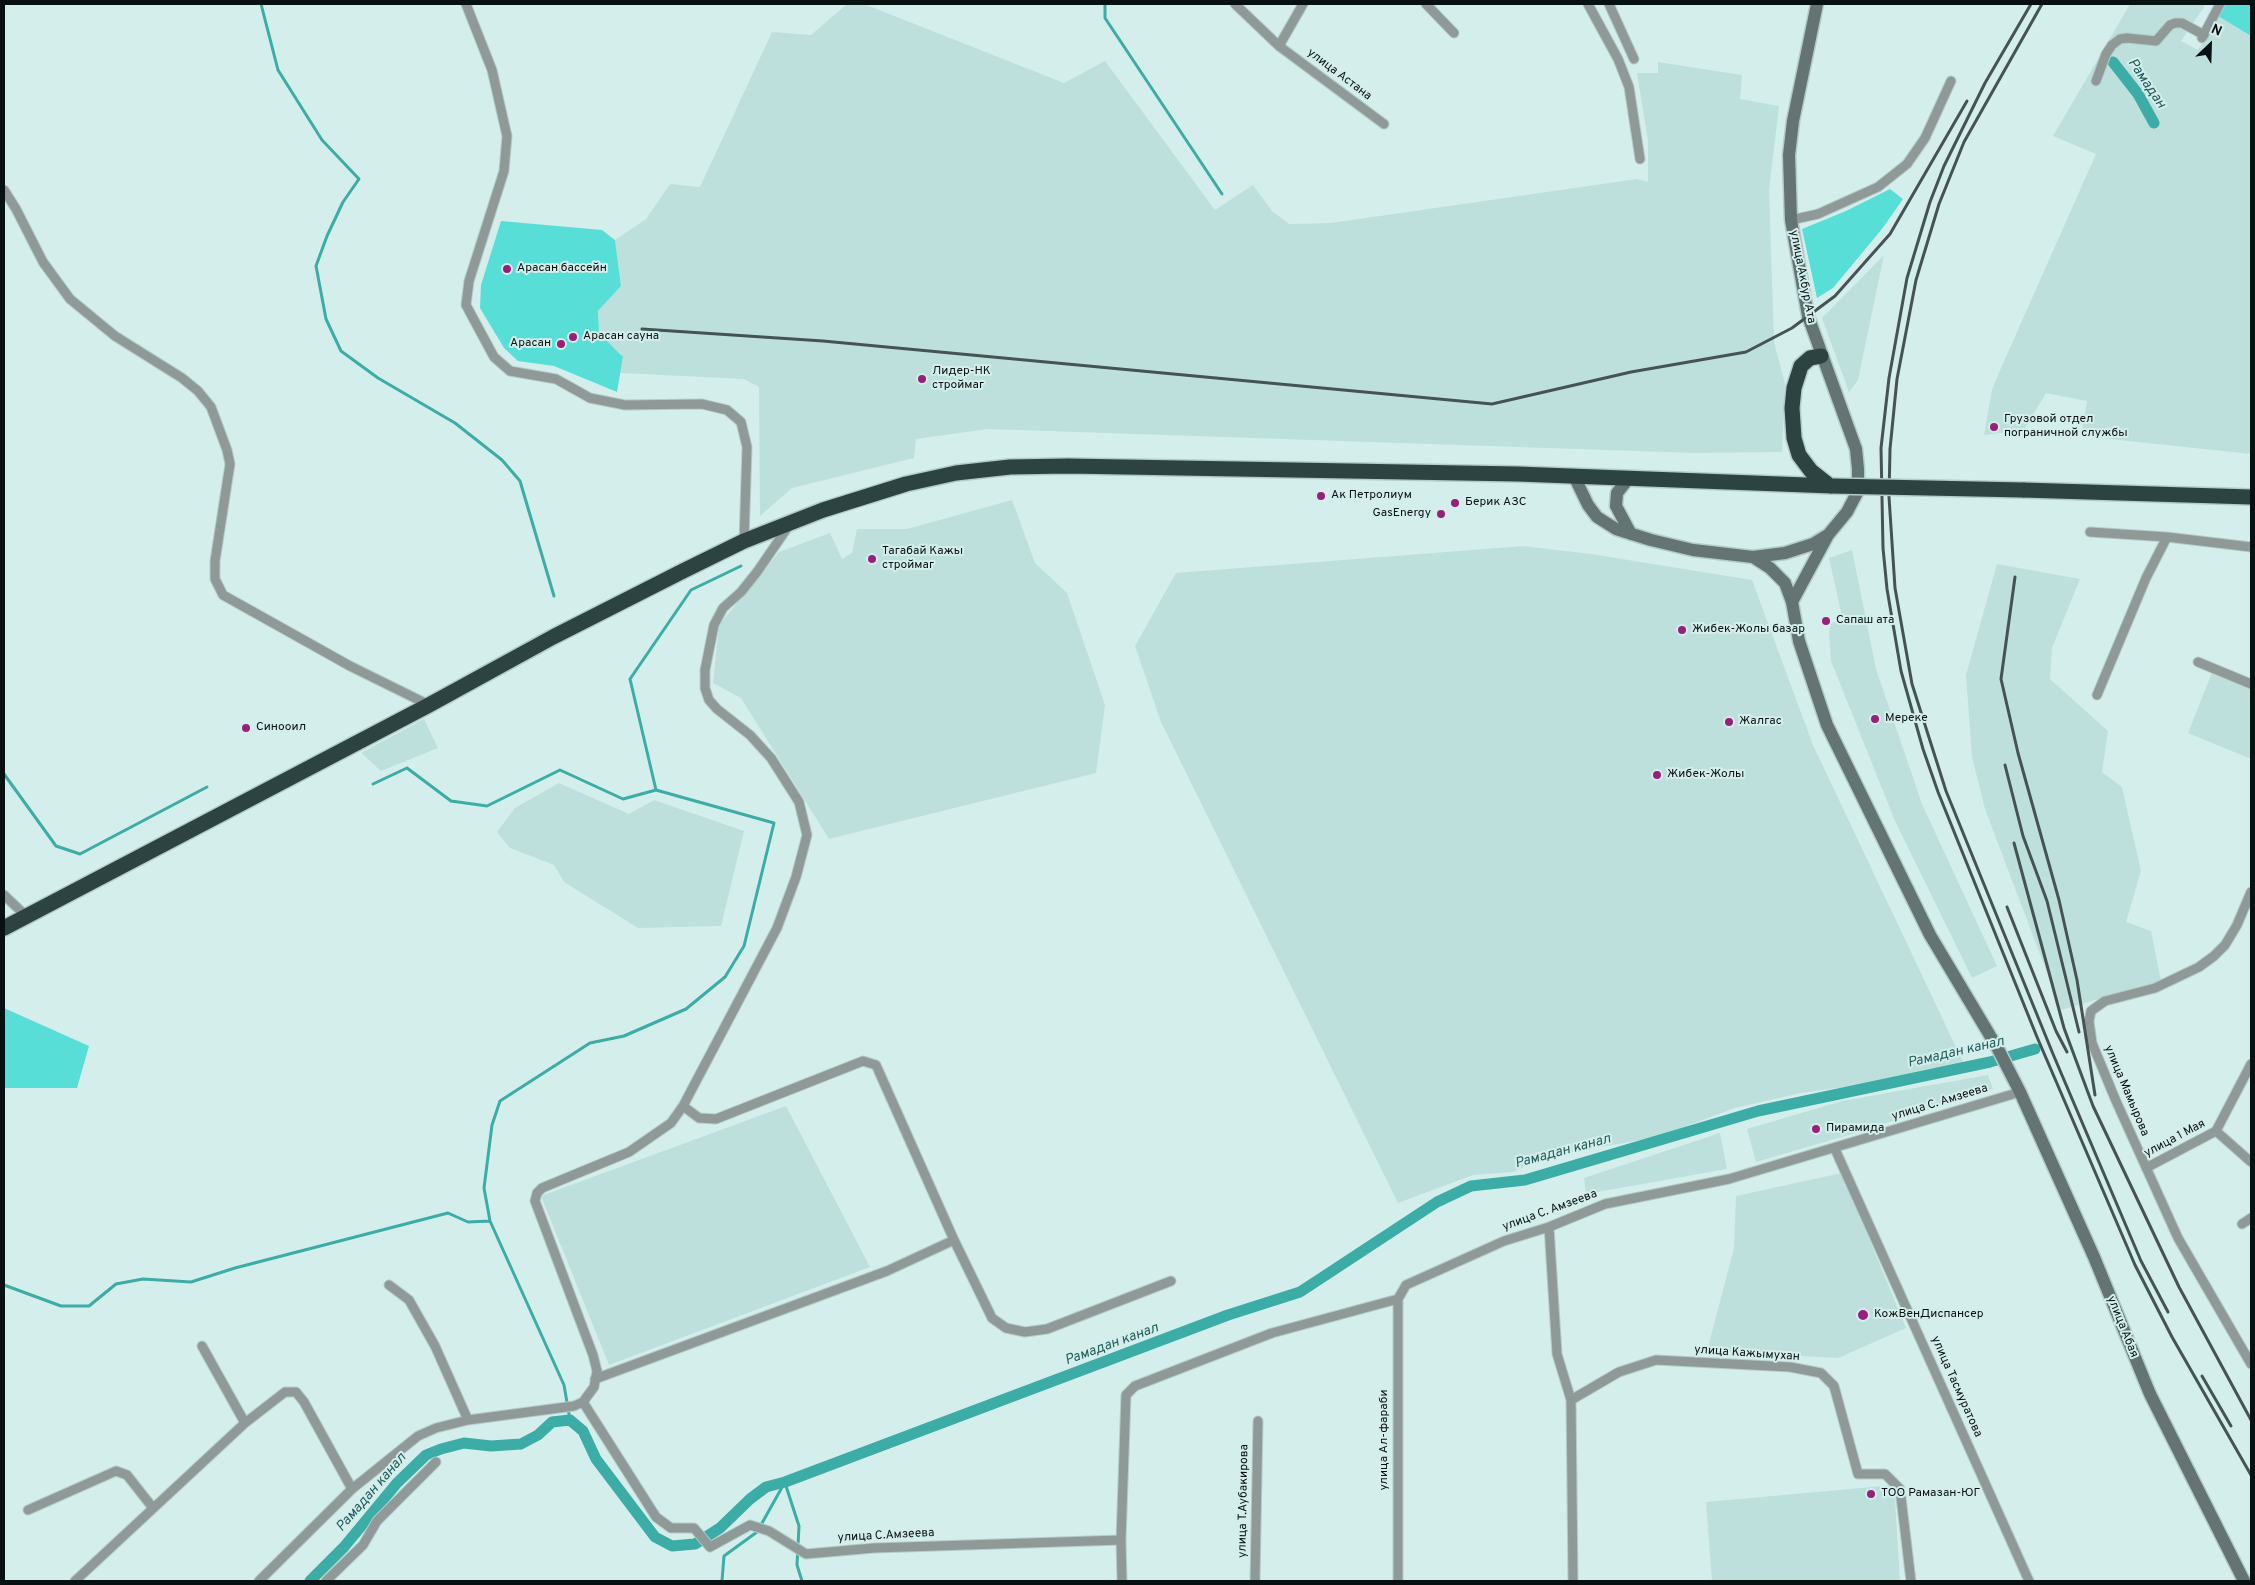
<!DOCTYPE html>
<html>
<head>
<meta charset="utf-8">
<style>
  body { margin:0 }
  #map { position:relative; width:2255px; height:1585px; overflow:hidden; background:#d4eeec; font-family:Overpass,sans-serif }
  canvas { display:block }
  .frame { position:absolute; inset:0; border:5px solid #081111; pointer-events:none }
  .north { position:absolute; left:2185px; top:20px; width:50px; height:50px; -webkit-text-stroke:4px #d4eeec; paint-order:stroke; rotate:24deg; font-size:14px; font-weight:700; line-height:20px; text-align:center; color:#081111 }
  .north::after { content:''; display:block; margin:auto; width:18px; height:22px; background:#081111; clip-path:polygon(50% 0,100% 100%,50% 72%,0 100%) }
</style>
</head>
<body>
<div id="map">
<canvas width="2255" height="1585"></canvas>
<div class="frame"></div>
<div class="north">N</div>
</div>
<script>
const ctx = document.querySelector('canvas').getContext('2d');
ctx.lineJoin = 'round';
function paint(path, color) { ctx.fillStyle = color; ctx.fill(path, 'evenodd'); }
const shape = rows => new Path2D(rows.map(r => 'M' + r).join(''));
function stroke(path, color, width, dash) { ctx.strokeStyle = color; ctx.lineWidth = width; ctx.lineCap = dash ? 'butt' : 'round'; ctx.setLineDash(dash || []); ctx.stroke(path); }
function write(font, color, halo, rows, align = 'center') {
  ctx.font = font + ' Overpass,sans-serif'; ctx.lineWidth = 4; ctx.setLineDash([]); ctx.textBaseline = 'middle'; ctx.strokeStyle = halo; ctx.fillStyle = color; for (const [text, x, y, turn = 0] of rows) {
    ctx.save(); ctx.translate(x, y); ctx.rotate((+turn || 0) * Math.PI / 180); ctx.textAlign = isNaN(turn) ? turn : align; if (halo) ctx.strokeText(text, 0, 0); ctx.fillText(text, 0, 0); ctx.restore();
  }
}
paint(shape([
  [847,4,864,4,1064,83,1105,61,1215,210,1253,185,1272,211,1289,224,1331,223,1637,179,1648,182,1648,141,1637,73,1658,73,1658,62,1742,75,1740,99,1779,106,1769,190,1774,342,1785,384,1782,452,1694,453,988,429,916,439,914,458,792,488,760,516,759,387,744,379,620,373,623,357,599,333,598,311,621,286,615,240,646,219,670,184,700,187,772,32,811,35],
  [2130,4,2206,4,2181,41,2198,50,2218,16,2251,36,2251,454,2081,436,2087,401,2046,393,2024,430,1984,435,1992,390,2001,368,2096,154,2053,136],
  [1884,255,1858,380,1849,392,1822,318],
  [1012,500,1035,563,1067,593,1105,705,1096,773,829,839,741,698,713,683,719,625,779,552,830,533,842,559,852,553,857,529,907,529],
  [1523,546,1591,554,1752,580,1813,745,1964,1064,1923,1070,1866,1084,1801,1093,1735,1108,1657,1137,1545,1157,1513,1172,1473,1175,1398,1203,1161,722,1135,646,1176,573],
  [1852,550,1876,669,1922,804,1997,966,1972,978,1895,821,1831,661,1829,632,1831,623,1843,621,1829,558],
  [1997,564,2080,579,2052,648,2050,679,2108,731,2102,772,2122,787,2141,871,2126,922,2151,931,2161,981,2061,1010,1985,809,1972,757,1966,675],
  [2213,670,2251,688,2251,759,2188,733],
  [424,719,438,748,381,771,361,753],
  [559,783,629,814,654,800,744,831,721,926,638,928,564,882,554,865,510,848,497,832,515,808],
  [1988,1075,1993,1089,1852,1134,1756,1162,1747,1129,1842,1101],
  [786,1106,870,1267,609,1365,541,1196],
  [1720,1133,1727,1169,1586,1194,1584,1178],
  [1842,1173,1906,1328,1838,1358,1707,1351,1734,1248,1736,1196],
  [1894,1485,1900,1581,1712,1581,1706,1502]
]), '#bee0dd');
paint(shape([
  [2225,4,2251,4,2251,36,2218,16],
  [1890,189,1903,199,1882,229,1833,288,1817,298,1802,229,1846,211],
  [501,221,602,230,615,240,621,286,598,311,599,333,623,357,617,392,554,366,518,361,504,348,480,308,481,285],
  [4,1008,89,1046,77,1088,4,1088]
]), '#57dfd7');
stroke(shape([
  [261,4,278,70,322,140,359,179,343,202,327,236,316,266,326,319,341,351,378,378,455,423,502,460,520,481,554,596],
  [1105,4,1105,18,1222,194],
  [4,774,56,846,80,854,207,787],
  [373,784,407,768,451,801,487,806,560,770,623,799,656,790,774,823,744,946,725,977,686,1009,624,1036,590,1043,500,1101,492,1125,484,1188,490,1221,564,1385,570,1420],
  [656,790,630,679,691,590,741,566],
  [4,1285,61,1306,89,1306,116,1284,143,1279,191,1282,235,1268,448,1213,468,1222,490,1221],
  [785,1483,799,1526,797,1565,802,1581],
  [722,1581,724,1556,757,1532,785,1482]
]), '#3baca6', 3);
stroke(shape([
  [2113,62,2138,94,2154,123],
  [310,1581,344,1547,397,1483,426,1455,441,1449,464,1443,491,1446,521,1444,538,1435,552,1422,570,1420,583,1431,596,1459,655,1537,672,1546,695,1544,720,1528,750,1499,766,1487,785,1482,1228,1315,1300,1292,1437,1202,1471,1186,1525,1180,1758,1111,1990,1062,2035,1049]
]), '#3baca6', 11);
const street = shape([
  [466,4,492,70,507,136,504,171,469,281,466,305,494,357,510,371,556,379,590,398,625,405,702,404,727,410,741,422,747,447,744,541],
  [1235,4,1279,46,1384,124],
  [1426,4,1454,33],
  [1588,4,1618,59,1629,87,1640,159],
  [1609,4,1634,59],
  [2202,38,2220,4],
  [1279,46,1303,4],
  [2096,81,2106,54,2112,45,2120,39,2127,38,2156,41,2170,25,2175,23,2182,23,2204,35],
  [4,190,16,209,43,262,70,299,115,336,182,378,198,391,211,407,227,450,230,464,215,561,215,579,223,595,350,666,429,705],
  [1791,220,1818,214,1878,187,1907,164,1925,138,1951,81],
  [2090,532,2167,537,2251,547],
  [2198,662,2251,684],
  [2097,695,2146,578,2167,537],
  [2251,892,2237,925,2225,945,2214,956,2199,967,2155,988,2105,1001,2091,1011,2089,1021,2092,1043,2116,1101,2178,1238,2251,1364],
  [4,895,26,916],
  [683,1106,699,1118,716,1119,863,1061,876,1065,954,1240,992,1318,1006,1328,1025,1332,1047,1329,1171,1281],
  [2216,1131,2251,1162],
  [1835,1149,2029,1581],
  [2146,1168,2216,1131,2251,1064],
  [2242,1224,2251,1218],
  [1549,1227,1557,1354,1571,1400,1573,1581],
  [389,1285,409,1300,435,1346,468,1420],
  [202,1346,245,1423],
  [595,1379,887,1271,954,1240],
  [1571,1400,1619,1372,1656,1360,1790,1367,1821,1373,1834,1386,1858,1474,1885,1474,1900,1489,1911,1581],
  [583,1402,656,1517,671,1528,694,1528,710,1547,750,1525,769,1531,806,1554,874,1548,1121,1540,1126,1395,1135,1386,1272,1333,1398,1299,1406,1285,1504,1241,1549,1227,1605,1204,1729,1179,2020,1092],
  [28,1510,116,1471,127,1475,153,1508],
  [1121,1540,1122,1581],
  [75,1581,245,1423,285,1392,296,1392,304,1402,352,1489],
  [259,1581,352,1489,418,1436,436,1428,468,1420,574,1406,583,1402,594,1387,597,1371,593,1355,535,1201,537,1193,542,1188,629,1152,671,1123,683,1106,777,928,796,877,807,835,799,802,771,758,750,735,717,709,709,700,705,688,705,670,714,625,723,608,741,592,757,572,790,524],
  [326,1581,363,1545,377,1521,436,1462],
  [1255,1581,1258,1421],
  [1398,1581,1398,1299]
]);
const secondary = shape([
  [1574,476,1588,505,1597,517,1616,529,1651,540,1693,550,1753,557,1785,553,1813,544,1826,536],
  [1628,479,1617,493,1616,506,1631,534],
  [1753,557,1770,568,1785,583,1792,602,1799,641,1827,725,1930,935,1998,1049,2020,1092,2094,1257,2150,1394,2244,1581],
  [1792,602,1828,535,1847,512,1858,491,1858,469,1856,449,1808,316,1791,220,1789,155,1793,121,1817,4]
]);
const highway = shape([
  [1821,356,1810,358,1801,366,1794,388,1792,408,1794,438,1799,455,1811,471,1830,486],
  [2023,490,2251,497],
  [4,928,429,705,553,637,683,571,744,541,823,510,906,484,956,473,1010,467,1068,466,1518,474,1832,486]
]);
stroke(street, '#b3cbc9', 11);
stroke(secondary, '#b3cbc9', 15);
stroke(highway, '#b3cbc9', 18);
stroke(street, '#8f9998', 9);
stroke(secondary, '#647473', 12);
stroke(highway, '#2d4341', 15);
stroke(shape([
  [2031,4,1985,83,1944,166,1930,202,1907,278,1889,378,1881,448,1883,548,1887,589,1901,671,1923,749,1938,792,2037,1037,2135,1265,2172,1337,2251,1475],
  [2042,4,1964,142,1939,204,1916,280,1897,379,1890,449,1889,497,1895,588,1912,684,1946,791,2053,1054,2141,1261,2168,1312],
  [642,329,823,341,1492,404,1631,372,1746,352,1792,328,1835,296,1890,234,1967,101],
  [2015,577,2001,679,2018,753,2059,900,2077,980,2095,1095],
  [2005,765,2023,836,2047,901,2079,1032],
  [2014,843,2064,1028,2093,1106,2179,1287,2251,1420],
  [2007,907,2056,1031,2067,1052],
  [2202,1376,2231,1426]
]), '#455353', 3);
const highwayBridge = shape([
  [1832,486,2023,490]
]);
stroke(highwayBridge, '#b3cbc9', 18, []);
stroke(highwayBridge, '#2d4341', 15);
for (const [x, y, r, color] of [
  [507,269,5,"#97207b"],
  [573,337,5,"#97207b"],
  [561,344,5,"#97207b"],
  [922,379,5,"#97207b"],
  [1994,427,5,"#97207b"],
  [1321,496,5,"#97207b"],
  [1455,503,5,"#97207b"],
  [1441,514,5,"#97207b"],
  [872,559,5,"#97207b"],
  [1826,621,5,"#97207b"],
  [1682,630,5,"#97207b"],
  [1875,719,5,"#97207b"],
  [1729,722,5,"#97207b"],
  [246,728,5,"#97207b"],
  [1657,775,5,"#97207b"],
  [1816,1129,5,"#97207b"],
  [1863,1315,6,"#97207b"],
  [1871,1494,5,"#97207b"]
]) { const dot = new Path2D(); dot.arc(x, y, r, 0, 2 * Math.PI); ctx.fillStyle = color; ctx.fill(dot); stroke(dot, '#d4eeec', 2); }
write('12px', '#081111', '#d4eeec', [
  ["улица Астана",1339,75,37],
  ["улица Акбур Ата",1802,277,79],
  ["улица Мамырова",2126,1091,67],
  ["улица С. Амзеева",1940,1103,-17],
  ["улица 1 Мая",2175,1139,-28],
  ["улица С. Амзеева",1550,1211,-20],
  ["улица Абая",2122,1327,68],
  ["улица Кажымухан",1747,1354,4],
  ["улица Тасмуратова",1956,1387,66],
  ["улица Ал-фараби",1385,1440,-90],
  ["улица Т.Аубакирова",1244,1501,-89],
  ["улица С.Амзеева",886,1536,-3]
]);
write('12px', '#081111', '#d4eeec', [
  ["Арасан бассейн",517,269],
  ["Арасан сауна",583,337],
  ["Арасан",551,344,"right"],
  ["Лидер-НК",932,372],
  ["строймаг",932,386],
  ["Грузовой отдел",2004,420],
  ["пограничной службы",2004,434],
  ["Ак Петролиум",1331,496],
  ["Берик АЗС",1465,503],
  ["GasEnergy",1431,514,"right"],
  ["Тагабай Кажы",882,552],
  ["строймаг",882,566],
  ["Сапаш ата",1836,621],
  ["Жибек-Жолы базар",1692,630],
  ["Мереке",1885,719],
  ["Жалгас",1739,722],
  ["Синооил",256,728],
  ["Жибек-Жолы",1667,775],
  ["Пирамида",1826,1129],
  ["КожВенДиспансер",1874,1315],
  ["ТОО Рамазан-ЮГ",1881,1494]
], 'left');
write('italic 14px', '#215e5b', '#d4eeec', [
  ["Рамадан",2146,84,56],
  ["Рамадан канал",1956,1053,-13],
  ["Рамадан канал",1563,1152,-15],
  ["Рамадан канал",1112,1345,-20],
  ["Рамадан канал",372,1493,-49]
]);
</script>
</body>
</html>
